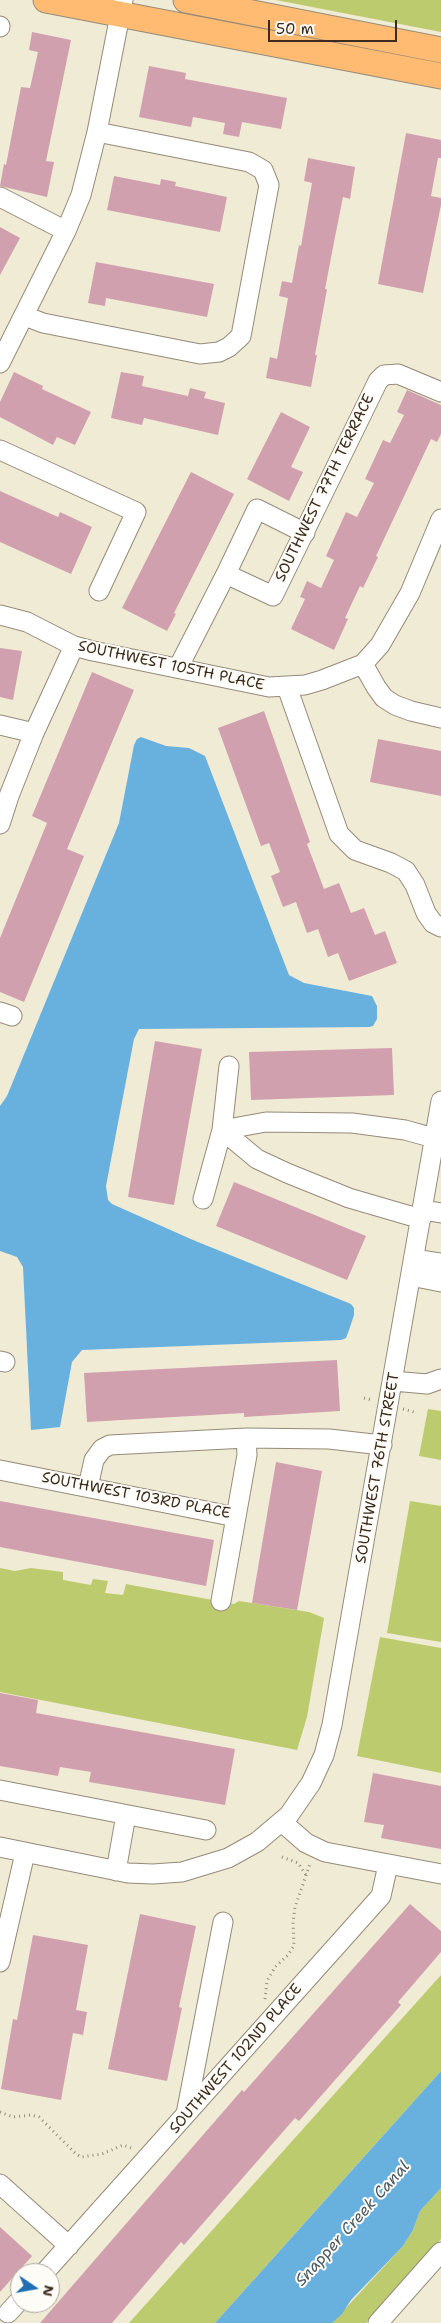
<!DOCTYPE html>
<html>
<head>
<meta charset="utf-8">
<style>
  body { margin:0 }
  #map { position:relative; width:441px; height:2323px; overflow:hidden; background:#f0ebd4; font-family:"Shantell Sans",sans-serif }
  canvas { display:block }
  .north { position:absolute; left:10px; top:2263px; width:50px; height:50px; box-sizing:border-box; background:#fdfcf7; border:1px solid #afa8a0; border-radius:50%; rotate:102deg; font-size:14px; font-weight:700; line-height:20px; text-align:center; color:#3b2a1e }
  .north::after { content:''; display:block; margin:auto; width:18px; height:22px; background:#1f6fb2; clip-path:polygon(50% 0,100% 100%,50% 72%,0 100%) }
  .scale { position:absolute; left:268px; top:20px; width:129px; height:22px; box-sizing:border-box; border:2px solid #3b2a1e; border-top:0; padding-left:6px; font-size:15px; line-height:18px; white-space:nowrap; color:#3b2a1e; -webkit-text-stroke:4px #fdfcf7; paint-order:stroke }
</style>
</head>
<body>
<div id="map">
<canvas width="441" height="2323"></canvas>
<div class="north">N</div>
<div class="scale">50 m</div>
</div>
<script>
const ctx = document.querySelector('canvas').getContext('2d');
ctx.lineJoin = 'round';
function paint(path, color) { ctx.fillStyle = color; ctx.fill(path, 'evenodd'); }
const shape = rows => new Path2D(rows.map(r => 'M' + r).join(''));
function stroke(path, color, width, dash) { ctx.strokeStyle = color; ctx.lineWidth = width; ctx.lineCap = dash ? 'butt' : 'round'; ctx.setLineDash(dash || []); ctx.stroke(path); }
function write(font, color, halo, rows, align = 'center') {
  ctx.font = font + ' "Shantell Sans",sans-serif'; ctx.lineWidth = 4; ctx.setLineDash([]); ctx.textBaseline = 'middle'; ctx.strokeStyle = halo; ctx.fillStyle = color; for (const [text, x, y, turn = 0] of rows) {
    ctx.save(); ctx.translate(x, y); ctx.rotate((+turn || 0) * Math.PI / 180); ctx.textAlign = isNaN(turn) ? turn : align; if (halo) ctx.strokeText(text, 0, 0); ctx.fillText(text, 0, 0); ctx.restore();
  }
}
paint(shape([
  [276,0,441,0,441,32],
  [428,1409,441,1411,441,1460,419,1456],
  [410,1501,441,1506,441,1642,387,1633],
  [0,1568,15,1571,31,1568,63,1572,63,1580,91,1585,93,1579,108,1581,105,1593,123,1595,126,1584,234,1604,239,1601,309,1612,324,1618,307,1717,297,1750,0,1692],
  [380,1637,441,1648,441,1773,357,1756],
  [441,1975,441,2071,353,2169,215,2323,129,2323],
  [441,2188,441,2239,366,2323,332,2323,403,2246,413,2230,420,2211]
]), '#bccb6d');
paint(shape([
  [141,737,166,746,189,748,205,756,289,975,304,983,372,996,377,1006,377,1019,373,1026,369,1027,139,1029,134,1039,106,1186,108,1200,112,1204,193,1240,351,1304,354,1308,354,1315,349,1330,346,1338,341,1340,82,1350,72,1362,60,1427,31,1430,23,1267,17,1257,0,1251,0,1106,7,1096,119,823,134,745,137,739],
  [441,2071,441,2188,420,2211,413,2230,403,2246,351,2300,342,2314,332,2323,215,2323]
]), '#68b1df');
paint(shape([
  [32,32,71,40,46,161,54,162,47,197,0,186,4,164,6,165,21,87,30,88,38,52,29,50],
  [149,66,186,73,185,79,287,98,281,129,242,122,239,137,223,134,225,123,193,117,191,127,139,117],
  [406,133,441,140,441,158,438,158,431,196,441,198,441,205,423,293,378,284],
  [308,158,355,167,350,199,343,197,335,237,325,289,327,289,315,355,317,355,311,387,266,378,270,357,277,359,288,298,279,296,282,281,292,283,299,245,301,246,312,183,304,181],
  [114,176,160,185,161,179,176,182,175,186,227,197,220,232,107,210],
  [0,227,20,238,0,275],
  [96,262,214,284,207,317,106,298,105,306,88,303],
  [14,372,43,386,42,389,91,412,75,445,57,437,53,445,0,417,0,402],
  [121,372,144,376,142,386,188,396,190,388,206,392,204,398,225,403,218,435,144,418,142,425,111,418],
  [407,390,441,405,441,434,437,442,431,439,376,556,378,557,363,588,360,586,345,618,348,619,334,650,291,629,305,599,300,597,307,581,321,588,334,560,326,556,346,512,357,517,374,483,365,479,383,440,390,443,404,415,397,412],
  [281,412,310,427,291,467,303,472,289,501,247,479],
  [191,472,234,494,174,613,176,614,167,631,122,608],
  [0,491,58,517,60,512,92,527,71,574,0,542],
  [0,648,22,651,13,700,0,697],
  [92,672,134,690,67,849,84,856,24,1002,0,992,0,938,47,823,32,816],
  [264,711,310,842,307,844,324,889,339,883,351,913,364,908,375,935,385,931,397,963,349,981,338,953,328,957,318,929,307,933,296,902,283,907,271,876,280,872,269,843,261,846,218,728],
  [378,739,441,751,441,796,370,782],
  [155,1041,202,1049,174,1205,128,1197],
  [392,1048,394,1095,251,1100,249,1052],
  [234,1182,366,1236,347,1280,216,1226],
  [337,1360,340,1411,244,1417,244,1413,87,1422,84,1373],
  [276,1462,322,1471,297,1610,252,1603],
  [0,1501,214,1540,206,1586,0,1547],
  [0,1693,38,1700,36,1713,235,1749,225,1805,89,1782,91,1772,60,1767,58,1776,0,1766],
  [373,1773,441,1786,441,1849,381,1838,384,1825,364,1822],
  [410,1904,441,1931,441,1952,398,2002,401,2005,299,2121,295,2118,184,2245,181,2242,112,2323,40,2323,242,2090,244,2092],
  [140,1914,196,1926,179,2007,182,2008,167,2081,108,2069],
  [33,1935,88,1945,76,2010,87,2012,83,2035,73,2033,61,2100,1,2089,13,2019,17,2020],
  [0,2227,32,2256,0,2292]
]), '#d1a0af');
const minor = shape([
  [0,27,0,26],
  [0,197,66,231],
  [25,316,43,323,200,354,219,352,229,347,241,336,269,185,263,170,249,162,97,132],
  [0,363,66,231,81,195,97,132,123,0],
  [0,450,136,512,99,591],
  [226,574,257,509,305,533],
  [0,615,27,622,74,646,93,651,269,687,305,685,322,680,363,664,380,645,410,593,441,519],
  [363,664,376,687,384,698,395,705,411,711,441,718],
  [178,668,226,574,273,596,378,381,384,375,398,374,441,392],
  [287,687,339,834,355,850,391,863,406,871,415,885,426,913,433,923,441,927],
  [0,725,34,733],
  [0,824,9,796,34,733,74,646],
  [0,1012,12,1016],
  [222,1130,266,1122,352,1123,405,1130,441,1140],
  [222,1130,257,1159,287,1173,349,1198,421,1219],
  [203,1199,222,1130,229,1066],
  [423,1210,441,1213],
  [414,1259,441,1263],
  [411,1276,441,1282],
  [0,1361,5,1362],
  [393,1381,427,1384,441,1379],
  [0,1470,236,1517,247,1455,246,1438,329,1439,382,1445],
  [88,1487,94,1460,102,1449,110,1445,246,1438],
  [221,1601,236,1517],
  [0,1790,206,1830],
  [282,1822,306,1843,325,1852,441,1874],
  [0,1847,128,1873,153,1874,182,1872,228,1858,257,1842,289,1815,311,1783,324,1755,332,1725,441,1101],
  [116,1871,126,1815],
  [0,1962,25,1853],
  [186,2114,223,1922],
  [0,2184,69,2246],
  [44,2273,381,1896,388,1865],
  [8,2313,20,2300],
  [378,2323,441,2252]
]);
const major = shape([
  [46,0,441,76],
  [186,0,441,50]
]);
stroke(minor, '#968a79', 21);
stroke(major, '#968a79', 27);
stroke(shape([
  [364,1398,372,1400],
  [403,1409,414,1412],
  [282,1857,298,1863,306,1875],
  [265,1999,267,1981,275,1967,288,1955,294,1946,293,1922,295,1907,310,1864],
  [0,2112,13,2117,31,2115,39,2117,75,2153,81,2157,102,2154,123,2145,134,2149]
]), '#968a79', 3, [1, 4]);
stroke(minor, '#fff', 19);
stroke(major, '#febb71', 25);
write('15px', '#3b2a1e', '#fdfcf7', [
  ["SOUTHWEST 77TH TERRACE",325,488,-64],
  ["SOUTHWEST 105TH PLACE",171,666,12],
  ["SOUTHWEST 76TH STREET",378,1468,-80],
  ["SOUTHWEST 103RD PLACE",136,1496,11],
  ["SOUTHWEST 102ND PLACE",236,2059,-49]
]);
write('italic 16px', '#4b5962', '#fdfcf7', [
  ["Snapper Creek Canal",353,2224,-48]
]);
</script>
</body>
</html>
